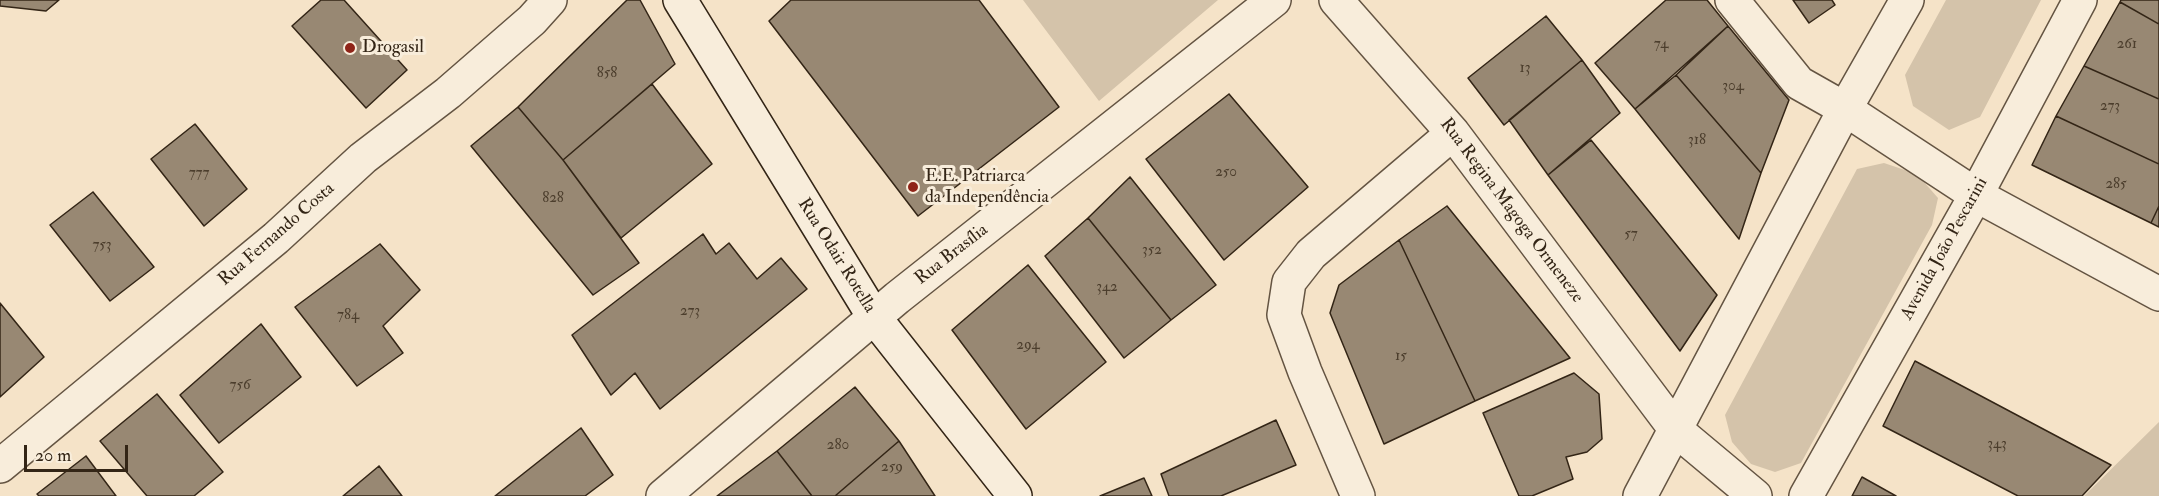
<!DOCTYPE html>
<html>
<head>
<meta charset="utf-8">
<style>
  body { margin:0 }
  #map { position:relative; width:2159px; height:496px; overflow:hidden; background:#f5e3c8; font-family:"IM FELL Double Pica",serif }
  canvas { display:block }
  .scale { position:absolute; left:24px; top:445px; width:104px; height:27px; box-sizing:border-box; border:3px solid #332516; border-top:0; padding-left:8px; font-size:18px; line-height:21px; white-space:nowrap; color:#332516; -webkit-text-stroke:4px #f8eddb; paint-order:stroke }
</style>
</head>
<body>
<div id="map">
<canvas width="2159" height="496"></canvas>
<div class="scale">20 m</div>
</div>
<script>
const ctx = document.querySelector('canvas').getContext('2d');
ctx.lineJoin = 'round';
function paint(path, color) { ctx.fillStyle = color; ctx.fill(path, 'evenodd'); }
const shape = rows => new Path2D(rows.map(r => 'M' + r).join(''));
function stroke(path, color, width, dash) { ctx.strokeStyle = color; ctx.lineWidth = width; ctx.lineCap = dash ? 'butt' : 'round'; ctx.setLineDash(dash || []); ctx.stroke(path); }
function write(font, color, halo, rows, align = 'center') {
  ctx.font = font + ' "IM FELL Double Pica",serif'; ctx.lineWidth = 6; ctx.setLineDash([]); ctx.textBaseline = 'middle'; ctx.strokeStyle = halo; ctx.fillStyle = color; for (const [text, x, y, turn = 0] of rows) {
    ctx.save(); ctx.translate(x, y); ctx.rotate((+turn || 0) * Math.PI / 180); ctx.textAlign = isNaN(turn) ? turn : align; if (halo) ctx.strokeText(text, 0, 0); ctx.fillText(text, 0, 0); ctx.restore();
  }
}
paint(shape([
  [1023,0,1218,0,1099,101],
  [1946,0,2041,0,1980,117,1949,130,1913,106,1905,75],
  [1884,163,1917,174,1938,198,1932,225,1801,463,1775,472,1751,464,1732,442,1725,415,1857,169],
  [2159,422,2159,496,2084,496]
]), '#d4c3aa');
const building = shape([
  [0,0,59,0,46,11,0,6,0,0],
  [321,0,344,0,407,70,366,108,292,26,321,0],
  [627,0,640,0,675,64,563,160,518,107,627,0],
  [791,0,979,0,1059,107,918,216,769,21,791,0],
  [1666,0,1707,0,1728,26,1635,109,1595,63,1666,0],
  [1793,0,1832,0,1835,5,1809,23,1793,0],
  [2121,0,2159,0,2159,24,2120,2,2121,0],
  [2120,2,2159,24,2159,99,2084,66,2120,2],
  [1546,16,1582,60,1504,125,1468,78,1546,16],
  [1728,26,1789,100,1761,173,1676,75,1728,26],
  [1582,60,1620,113,1548,175,1509,120,1582,60],
  [2084,66,2159,99,2159,164,2056,116,2084,66],
  [1676,75,1761,173,1739,239,1635,109,1676,75],
  [652,84,712,164,621,238,563,160,652,84],
  [1229,94,1308,187,1224,260,1146,159,1229,94],
  [518,107,563,160,639,263,593,295,471,146,518,107],
  [2056,116,2159,164,2159,206,2151,223,2032,165,2056,116],
  [195,124,247,189,204,226,151,159,195,124],
  [1591,140,1717,295,1680,351,1548,175,1591,140],
  [1130,177,1216,285,1171,320,1088,218,1130,177],
  [93,192,154,267,110,301,50,225,93,192],
  [1447,206,1570,358,1475,401,1399,240,1447,206],
  [2159,206,2159,227,2151,223,2159,206],
  [1088,218,1171,320,1124,358,1045,256,1088,218],
  [703,234,716,254,729,243,757,279,781,258,807,289,660,409,635,373,611,395,572,335,703,234],
  [1399,240,1475,401,1384,444,1330,313,1339,285,1399,240],
  [380,244,420,290,383,326,403,353,357,386,295,307,380,244],
  [1028,265,1106,362,1026,429,952,330,1028,265],
  [0,303,44,357,0,397,0,303],
  [261,324,301,377,219,443,180,395,261,324],
  [1915,361,2111,465,2082,496,2018,496,1883,426,1915,361],
  [1574,373,1599,394,1602,439,1587,452,1566,457,1573,479,1532,496,1519,496,1483,413,1574,373],
  [855,387,899,441,835,496,812,496,777,451,855,387],
  [157,394,223,472,194,496,147,496,100,441,157,394],
  [1276,420,1296,465,1221,496,1169,496,1161,474,1276,420],
  [581,428,613,475,585,496,495,496,581,428],
  [899,441,935,496,835,496,899,441],
  [777,451,812,496,717,496,777,451],
  [86,456,116,496,39,496,37,494,86,456],
  [379,466,402,496,343,496,379,466],
  [1862,477,1896,496,1852,496,1862,477],
  [1144,478,1152,496,1100,496,1144,478]
]);
paint(building, '#988873');
stroke(building, '#332516', 1.5);
const street = shape([
  [1336,0,1453,133,1676,430,1755,496],
  [1732,0,1799,83,1845,109,1976,195,2159,294],
  [0,466,276,238,363,158,448,93,532,20,550,0],
  [663,496,897,298,1274,0],
  [1358,496,1305,372,1284,315,1289,282,1311,254,1453,133],
  [1640,496,1845,109,1907,0],
  [1806,496,1976,195,2080,0]
]);
const secondary = shape([
  [680,0,874,317,1015,496]
]);
stroke(street, '#645442', 36);
stroke(secondary, '#332516', 36);
stroke(street, '#f8eddb', 33);
stroke(secondary, '#f8eddb', 33);
for (const [x, y, r, color] of [
  [350,48,6,"#8f2418"],
  [913,187,6,"#8f2418"]
]) { const dot = new Path2D(); dot.arc(x, y, r, 0, 2 * Math.PI); ctx.fillStyle = color; ctx.fill(dot); stroke(dot, '#f8eddb', 2); }
write('15px', '#4c3e2d', null, [
  ["74",1661,45],
  ["261",2127,45],
  ["13",1525,69],
  ["858",607,74],
  ["304",1733,87],
  ["273",2110,107],
  ["318",1697,141],
  ["250",1226,173],
  ["777",199,174],
  ["285",2116,185],
  ["828",553,199],
  ["57",1631,235],
  ["753",102,246],
  ["352",1152,251],
  ["342",1107,288],
  ["273",690,312],
  ["784",348,316],
  ["294",1028,346],
  ["15",1401,357],
  ["756",240,386],
  ["343",1997,445],
  ["280",838,446],
  ["259",892,468]
]);
write('18px', '#332516', '#f8eddb', [
  ["Drogasil",362,48],
  ["E.E. Patriarca",925,177],
  ["da Independência",925,198]
], 'left');
write('18px', '#332516', '#f8eddb', [
  ["Rua Regina Magoga Ormeneze",1511,211,53],
  ["Rua Fernando Costa",277,235,-41],
  ["Avenida João Pescarini",1945,249,-61],
  ["Rua Brasília",952,255,-38],
  ["Rua Odair Rotella",836,256,58]
]);
</script>
</body>
</html>
